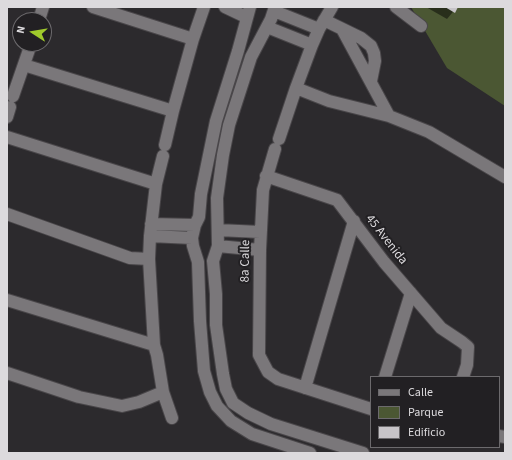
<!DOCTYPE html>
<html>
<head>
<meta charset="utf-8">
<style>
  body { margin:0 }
  #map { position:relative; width:512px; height:460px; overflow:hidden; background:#2c2a2d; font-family:"Source Sans 3",sans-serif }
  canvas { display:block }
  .frame { position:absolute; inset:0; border:8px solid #dcdadd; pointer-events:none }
  .legend { position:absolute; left:370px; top:376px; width:130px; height:72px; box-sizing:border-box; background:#222023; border:1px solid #6c6a6d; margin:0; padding:5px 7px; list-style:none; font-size:12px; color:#dcdadd }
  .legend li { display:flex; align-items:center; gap:8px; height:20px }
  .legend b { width:20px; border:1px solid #6c6a6d }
  .north { position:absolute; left:12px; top:12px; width:40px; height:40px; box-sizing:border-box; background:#222023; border:1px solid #6c6a6d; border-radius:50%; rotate:282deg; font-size:11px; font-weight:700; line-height:16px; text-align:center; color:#dcdadd }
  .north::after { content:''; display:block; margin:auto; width:14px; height:18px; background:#a0ca2c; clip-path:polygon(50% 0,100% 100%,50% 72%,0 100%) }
</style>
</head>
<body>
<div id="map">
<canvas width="512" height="460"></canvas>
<div class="frame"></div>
<ul class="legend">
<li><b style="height:5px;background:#7a777a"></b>Calle</li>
<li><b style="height:11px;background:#4b5733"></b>Parque</li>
<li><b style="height:11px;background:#c7c4c8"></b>Edificio</li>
</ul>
<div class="north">N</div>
</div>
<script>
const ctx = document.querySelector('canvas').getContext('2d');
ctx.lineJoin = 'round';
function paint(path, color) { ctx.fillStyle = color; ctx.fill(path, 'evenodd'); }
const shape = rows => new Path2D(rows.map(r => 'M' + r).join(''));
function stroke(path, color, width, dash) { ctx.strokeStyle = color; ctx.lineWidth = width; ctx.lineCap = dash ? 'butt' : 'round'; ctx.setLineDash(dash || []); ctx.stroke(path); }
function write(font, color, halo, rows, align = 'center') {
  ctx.font = font + ' "Source Sans 3",sans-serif'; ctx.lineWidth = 4; ctx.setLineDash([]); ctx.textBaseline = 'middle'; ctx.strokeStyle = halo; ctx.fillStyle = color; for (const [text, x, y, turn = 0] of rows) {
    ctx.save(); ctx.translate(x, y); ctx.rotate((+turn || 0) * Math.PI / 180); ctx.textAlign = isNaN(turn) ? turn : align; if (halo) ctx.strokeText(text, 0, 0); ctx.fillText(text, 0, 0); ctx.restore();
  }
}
paint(shape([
  [411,7,505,7,505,106,447,68]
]), '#4b5733');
paint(shape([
  [426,7,457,7,447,19]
]), '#0007');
paint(shape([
  [445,7,458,7,455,13]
]), '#c7c4c8');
const minor = shape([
  [93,7,193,39],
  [225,7,246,17],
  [250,7,238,51,216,121,201,194,199,217,195,225,192,238,193,246,198,262,200,321,204,371,210,392,217,406,231,421,252,434,310,453],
  [275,7,271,19,251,57,229,125,223,155,217,198,218,246,213,261,216,294,216,325,223,374,226,389,233,403,248,413,271,424,363,453],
  [396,7,421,26],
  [274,11,319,29],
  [39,20,43,7],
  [324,20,361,38,371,46,374,53,375,61,371,81],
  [267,27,312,45],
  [342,29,389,116],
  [24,65,173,111],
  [296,88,329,101,389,116,429,132,505,177],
  [13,96,31,44],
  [7,117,10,107],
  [7,137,156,184],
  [279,139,296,88,312,45,319,29,332,7],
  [165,145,173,111,193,39,204,7],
  [275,149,263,190,260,250,259,355,268,372,278,379,371,409],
  [163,156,156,184,150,236,149,259,154,345,157,355,163,392,172,418],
  [266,176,337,200,384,262,441,328,462,342,468,347,467,365,463,377],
  [7,214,130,258,149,259],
  [151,224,195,225],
  [218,230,260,232],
  [150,236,192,238],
  [218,246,260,250],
  [7,300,154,345],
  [7,373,79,397,122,406,139,402,163,392],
  [385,377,411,293],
  [305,388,354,221],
  [499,436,505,437]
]);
stroke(minor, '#494649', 14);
stroke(minor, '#7a777a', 12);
write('13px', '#dcdadd', '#222023', [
  ["45 Avenida",386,240,52],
  ["8a Calle",246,261,-89]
]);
</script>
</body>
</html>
